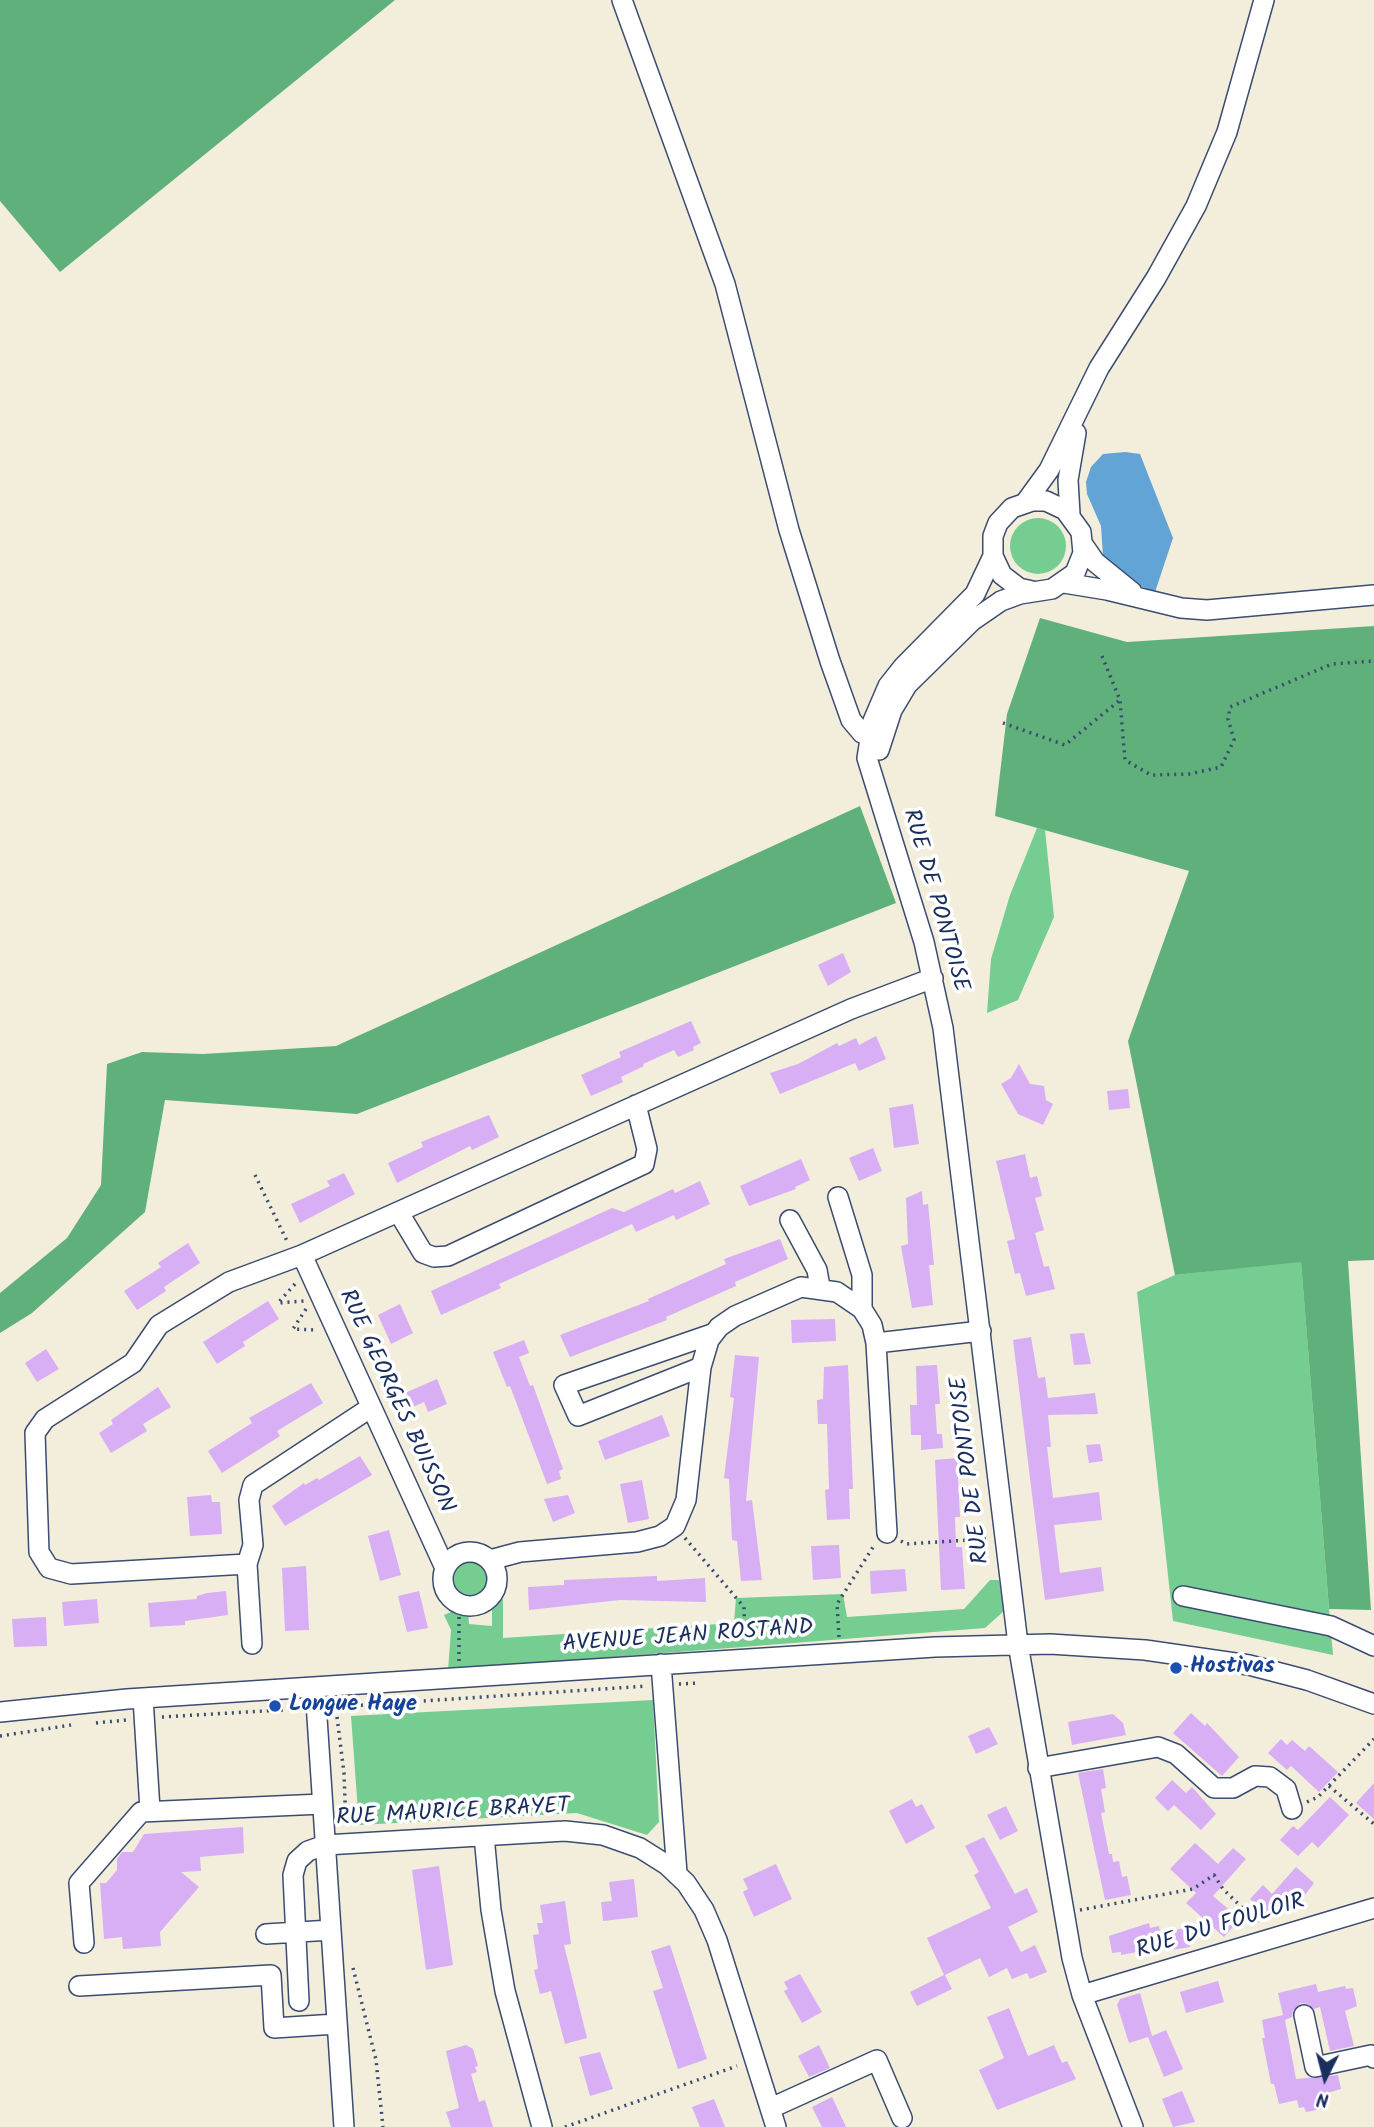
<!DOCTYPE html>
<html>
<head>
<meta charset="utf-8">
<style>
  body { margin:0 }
  #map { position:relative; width:1374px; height:2127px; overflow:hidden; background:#f2eedb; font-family:Kalam,sans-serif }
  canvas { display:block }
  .north { position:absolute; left:1290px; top:2043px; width:70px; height:70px; -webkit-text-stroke:5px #fff; paint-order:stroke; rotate:186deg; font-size:19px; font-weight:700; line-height:28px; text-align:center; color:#1b2f5e }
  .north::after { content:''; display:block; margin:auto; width:24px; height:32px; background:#1b2f5e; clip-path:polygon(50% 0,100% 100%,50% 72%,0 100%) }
</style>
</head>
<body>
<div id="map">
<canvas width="1374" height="2127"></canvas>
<div class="north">N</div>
</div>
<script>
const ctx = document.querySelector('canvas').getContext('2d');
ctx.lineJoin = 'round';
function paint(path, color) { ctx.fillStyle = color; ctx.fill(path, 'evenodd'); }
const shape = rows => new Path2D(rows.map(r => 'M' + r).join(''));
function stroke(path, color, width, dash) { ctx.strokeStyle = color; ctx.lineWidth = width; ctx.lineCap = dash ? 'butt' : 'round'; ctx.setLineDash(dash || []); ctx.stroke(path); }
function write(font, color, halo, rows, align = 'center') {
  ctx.font = font + ' Kalam,sans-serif'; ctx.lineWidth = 7; ctx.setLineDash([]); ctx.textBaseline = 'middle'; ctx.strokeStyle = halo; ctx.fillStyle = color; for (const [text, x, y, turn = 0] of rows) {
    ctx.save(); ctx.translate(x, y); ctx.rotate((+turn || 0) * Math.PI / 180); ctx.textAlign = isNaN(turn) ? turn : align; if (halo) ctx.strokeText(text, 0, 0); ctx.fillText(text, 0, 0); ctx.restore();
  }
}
paint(shape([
  '1010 546a28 28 0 1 1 56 0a28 28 0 1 1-56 0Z',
  [1037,828,1045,830,1054,917,1018,1000,987,1013,991,959,1010,895],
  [1301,1261,1329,1609,1333,1655,1173,1621,1137,1292,1175,1275],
  '454 1579a18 18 0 1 1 36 0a18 18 0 1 1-36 0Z',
  [990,1580,999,1580,1004,1611,985,1628,448,1670,451,1630,444,1615,453,1611,468,1612,469,1624,492,1626,492,1606,503,1599,503,1638,734,1623,736,1598,843,1594,847,1617,964,1609],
  [653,1700,659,1822,647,1835,577,1813,359,1825,351,1716]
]), '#76cd92');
paint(shape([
  [0,0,395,0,60,272,0,201],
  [1040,618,1127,642,1374,626,1374,1260,1348,1261,1371,1610,1329,1609,1301,1262,1175,1275,1128,1041,1189,871,995,816,1007,714],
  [860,806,896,903,357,1114,165,1100,145,1212,32,1313,0,1333,0,1293,67,1238,101,1185,107,1064,142,1052,203,1054,336,1046]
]), '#60b07c');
paint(shape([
  [1125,452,1140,454,1173,538,1155,592,1131,582,1103,556,1101,526,1087,494,1086,482,1091,467,1103,454]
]), '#61a4d5');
paint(shape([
  [843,953,851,972,828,986,818,965],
  [691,1021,701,1043,693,1047,694,1050,678,1057,674,1050,643,1064,644,1066,621,1077,623,1082,591,1096,581,1075,621,1057,619,1052],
  [876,1036,886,1059,859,1071,855,1063,780,1094,770,1073,798,1064,837,1043,839,1046,856,1038,859,1045],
  [1019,1064,1030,1084,1044,1086,1046,1100,1053,1104,1043,1125,1018,1114,1001,1084,1011,1078],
  [1128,1089,1130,1108,1109,1110,1107,1091],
  [913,1104,919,1144,894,1148,889,1108],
  [489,1115,499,1137,472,1150,470,1146,397,1183,388,1163,423,1147,421,1142],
  [873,1148,882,1171,859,1181,849,1158],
  [1025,1154,1030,1178,1037,1176,1042,1196,1035,1198,1044,1230,1035,1233,1044,1267,1049,1266,1055,1289,1026,1296,1020,1273,1015,1274,1007,1241,1015,1239,996,1161],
  [801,1159,810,1180,795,1187,796,1189,749,1206,740,1186],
  [344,1173,355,1194,300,1223,291,1204,330,1186,327,1181],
  [700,1181,710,1204,676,1220,674,1215,636,1232,632,1224,499,1284,501,1288,441,1315,431,1291,612,1208,624,1212,673,1189,675,1193],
  [922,1191,923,1205,928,1204,931,1234,934,1265,929,1265,933,1305,912,1308,901,1246,908,1244,906,1198],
  [780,1239,788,1259,735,1282,736,1286,666,1317,667,1320,570,1357,560,1335,649,1301,648,1299,726,1264,724,1259],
  [188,1243,200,1263,164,1287,166,1291,137,1310,124,1291,161,1267,158,1263],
  [268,1301,279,1319,243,1342,245,1346,217,1364,203,1342],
  [400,1304,413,1333,391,1344,378,1315],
  [835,1319,836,1341,792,1343,791,1320],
  [1084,1333,1091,1364,1074,1365,1070,1334],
  [1031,1337,1038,1378,1045,1377,1048,1398,1095,1393,1098,1414,1048,1415,1051,1447,1047,1447,1053,1498,1099,1492,1102,1520,1054,1525,1060,1573,1101,1567,1104,1591,1045,1600,1013,1340],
  [524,1340,529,1353,519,1357,530,1386,533,1385,563,1469,559,1471,561,1479,547,1484,510,1386,507,1387,493,1352],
  [46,1349,59,1369,37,1382,25,1363],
  [735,1355,759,1357,746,1501,752,1500,762,1580,741,1581,737,1541,732,1540,729,1479,724,1478,734,1398,730,1397],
  [848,1365,853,1489,849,1489,850,1519,827,1520,825,1490,829,1489,827,1424,818,1424,817,1400,823,1399,824,1367],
  [937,1365,940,1404,935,1404,937,1434,942,1434,943,1448,921,1450,921,1435,911,1435,910,1405,917,1405,916,1366],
  [437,1379,447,1404,428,1412,424,1402,411,1408,405,1393],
  [311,1383,323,1403,277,1431,280,1436,222,1473,208,1451,252,1423,249,1418],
  [158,1387,171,1407,143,1424,147,1431,111,1453,99,1433,113,1424,111,1420],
  [662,1415,670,1436,605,1460,598,1441],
  [1100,1444,1103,1461,1089,1463,1086,1445],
  [360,1456,372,1475,285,1526,272,1506,304,1483,305,1485,317,1478,319,1480],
  [957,1458,960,1517,955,1517,956,1547,962,1547,965,1589,941,1590,935,1460],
  [642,1480,649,1519,628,1523,620,1484],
  [211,1495,212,1502,220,1502,222,1534,190,1536,187,1497],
  [568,1495,575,1513,553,1522,544,1499],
  [389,1530,401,1575,380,1581,368,1536],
  [839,1545,841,1578,813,1580,811,1546],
  [306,1566,309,1630,285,1631,282,1568],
  [905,1569,907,1591,871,1594,870,1571],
  [657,1576,657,1581,705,1578,706,1602,620,1600,529,1610,528,1587,564,1585,564,1580],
  [226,1591,228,1615,185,1621,185,1625,150,1627,148,1603,197,1599,197,1596,207,1593],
  [419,1591,428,1628,407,1632,398,1596],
  [97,1599,99,1623,64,1626,62,1602],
  [46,1617,47,1646,14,1647,12,1619],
  [1191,1713,1205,1726,1207,1723,1239,1757,1222,1776,1173,1733],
  [1113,1714,1123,1723,1126,1735,1072,1745,1068,1722],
  [989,1727,998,1744,976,1754,968,1736],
  [1281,1739,1287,1745,1292,1740,1305,1751,1309,1746,1338,1772,1319,1792,1291,1766,1287,1770,1268,1753],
  [1103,1769,1106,1788,1101,1789,1105,1812,1101,1813,1109,1854,1112,1854,1113,1862,1119,1861,1122,1877,1127,1876,1131,1895,1105,1900,1078,1773],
  [1172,1780,1186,1793,1192,1787,1216,1814,1201,1830,1174,1805,1168,1811,1155,1798],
  [1374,1783,1374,1819,1356,1803],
  [1330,1797,1349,1815,1318,1848,1312,1842,1298,1856,1280,1840,1293,1826,1298,1830],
  [912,1799,916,1807,922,1804,935,1828,906,1844,889,1811],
  [1006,1806,1018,1831,1000,1840,987,1815],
  [243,1827,244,1853,200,1857,201,1871,181,1872,199,1887,160,1932,161,1946,123,1949,122,1937,104,1939,100,1883,106,1883,117,1870,117,1859,122,1852,133,1852,144,1834],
  [984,1837,1015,1894,1027,1888,1038,1912,1008,1927,1021,1952,1035,1945,1047,1972,1030,1979,1027,1973,1012,1979,1007,1968,989,1977,980,1958,945,1975,952,1989,917,2006,910,1992,944,1975,927,1938,991,1908,974,1875,979,1872,965,1846],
  [1195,1843,1218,1864,1233,1848,1246,1859,1213,1896,1240,1919,1224,1937,1186,1903,1196,1893,1170,1869],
  [776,1864,792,1899,754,1917,743,1892,748,1889,743,1879],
  [439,1866,453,1965,426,1970,412,1870],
  [1296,1867,1314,1883,1292,1912,1283,1903,1270,1918,1250,1899,1263,1885,1272,1894],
  [634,1879,638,1917,603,1921,601,1902,612,1901,609,1882],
  [565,1901,571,1944,564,1945,587,2038,565,2044,551,1991,540,1994,534,1970,538,1969,533,1935,539,1934,537,1923,543,1923,540,1905],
  [1149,1923,1150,1928,1159,1926,1160,1932,1186,1928,1190,1947,1164,1951,1163,1947,1121,1955,1121,1952,1112,1953,1109,1936],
  [670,1945,707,2059,678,2069,653,1991,663,1988,651,1951],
  [800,1974,822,2012,802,2023,784,1991,788,1989,784,1982],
  [1218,1981,1224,2002,1186,2013,1180,1992],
  [1316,1984,1318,1992,1345,1986,1346,1989,1353,1988,1357,2006,1345,2011,1354,2046,1330,2051,1320,2007,1314,2009,1308,2004,1301,2003,1293,2011,1292,2017,1285,2020,1296,2079,1338,2075,1341,2089,1324,2094,1326,2101,1320,2103,1322,2109,1306,2112,1304,2107,1299,2108,1297,2100,1279,2104,1274,2084,1271,2084,1262,2038,1265,2038,1262,2020,1283,2015,1278,1993],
  [1140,1993,1152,2036,1166,2030,1183,2069,1164,2077,1148,2037,1129,2043,1117,2005,1120,1999],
  [1009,2008,1028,2056,1054,2045,1062,2063,1067,2061,1076,2079,997,2110,979,2070,1004,2058,987,2017],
  [466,2045,473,2049,478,2066,475,2067,477,2072,471,2074,479,2102,485,2100,493,2127,451,2127,446,2112,459,2108,446,2051],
  [819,2045,830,2068,809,2077,798,2056],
  [600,2052,613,2089,590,2096,579,2057],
  [1182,2091,1195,2122,1173,2127,1162,2099],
  [832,2097,846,2127,822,2127,812,2107],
  [714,2099,725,2127,700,2127,692,2107]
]), '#d8aef5');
const minor = shape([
  [622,0,725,284,789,530,830,661,851,720,862,733,880,741],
  [1025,503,1049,470,1099,368,1156,278,1196,206,1227,132,1264,0],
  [1070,514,1068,480,1076,433],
  [1084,546,1095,562,1132,592],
  [993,556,975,594,903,667,888,686,873,721,867,758,924,942,943,1028,1018,1644,1072,1958,1082,1995,1133,2127],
  [1064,583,1107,590,1181,608,1207,610,1374,595],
  [879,750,892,710,907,685,972,621,1001,601,1020,594,1052,589,1075,573,1083,553,1081,532,1065,510,1046,501,1032,501,1012,508,998,523,993,536,993,556,1002,575,1019,588,1032,591],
  [838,1197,862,1275,862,1309],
  [399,1213,423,1253,434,1257,448,1256,644,1164,647,1149,636,1105],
  [790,1220,817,1270,820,1287],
  [302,1255,445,1568],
  [876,1343,981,1331],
  [701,1367,578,1416,564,1385,712,1334],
  '443 1579a27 27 0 1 1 54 0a27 27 0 1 1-54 0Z',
  [490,1560,520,1552,637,1542,660,1536,675,1526,686,1500,701,1367,709,1340,719,1327,735,1316,801,1287,837,1292,862,1309,872,1325,876,1343,887,1533],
  [247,1564,71,1574,49,1568,39,1552,35,1433,45,1419,133,1363,159,1325,229,1282,302,1255,851,1009,933,978],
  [1183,1596,1331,1626,1374,1646],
  [252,1644,247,1564,253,1545,249,1500,253,1485,370,1408],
  [661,1664,677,1873],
  [315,1687,344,2127],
  [143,1698,150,1810],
  [0,1712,127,1699,935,1647,1050,1644,1145,1650,1249,1665,1307,1680,1374,1704],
  [1038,1768,1158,1747,1176,1754,1214,1788,1233,1788,1255,1776,1270,1777,1286,1789,1292,1809],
  [484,1836,491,1910,505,1991,542,2127],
  [266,1934,331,1930],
  [84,1943,79,1883,141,1812,322,1804],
  [79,1986,271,1975,274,2028,336,2024],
  [1082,1995,1374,1908],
  [299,2001,293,1875,297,1861,308,1851,325,1845,565,1831,603,1835,640,1848,667,1865,686,1883,704,1910,717,1940,776,2127],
  [1304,2015,1315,2067,1371,2055,1374,2058],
  [771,2108,877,2060,902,2118]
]);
stroke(minor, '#3b4c71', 22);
stroke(shape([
  [1102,656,1120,700,1125,760,1151,775,1189,774,1221,767,1234,740,1228,719,1230,707,1332,664,1374,661],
  [1003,723,1065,745,1120,700],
  [255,1175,287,1241],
  [295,1284,278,1303,304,1301],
  [306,1309,293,1329,316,1330],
  [685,1538,744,1607,745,1642],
  [901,1541,906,1544,986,1539],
  [459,1603,459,1661],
  [839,1637,837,1604,875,1544],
  [679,1684,699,1683],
  [333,1707,647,1686],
  [162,1717,298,1709],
  [337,1717,344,1773,346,1827],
  [96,1723,126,1720],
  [0,1736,71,1725],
  [1329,1786,1374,1824],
  [1307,1802,1318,1797,1374,1739],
  [1080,1910,1193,1889,1214,1875,1223,1889,1258,1923],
  [353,1968,376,2060,383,2127],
  [565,2127,737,2066]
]), '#3b4c71', 3.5, [2, 5]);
stroke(minor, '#fff', 19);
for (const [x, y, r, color] of [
  [1176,1668,7,"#1a4fb4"],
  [275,1706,7,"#1a4fb4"]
]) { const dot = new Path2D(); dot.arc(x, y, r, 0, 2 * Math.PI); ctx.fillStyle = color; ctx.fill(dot); stroke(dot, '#fff', 2.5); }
write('23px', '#1b2f5e', '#fff', [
  ["RUE DE PONTOISE",934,901,74],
  ["RUE GEORGES BUISSON",395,1402,65],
  ["RUE DE PONTOISE",972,1470,-97],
  ["AVENUE JEAN ROSTAND",688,1638,-4],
  ["RUE MAURICE BRAYET",453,1814,-3],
  ["RUE DU FOULOIR",1221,1928,-17]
]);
write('bold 23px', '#164399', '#fff', [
  ["Hostivas",1190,1668],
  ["Longue Haye",289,1706]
], 'left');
</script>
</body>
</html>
